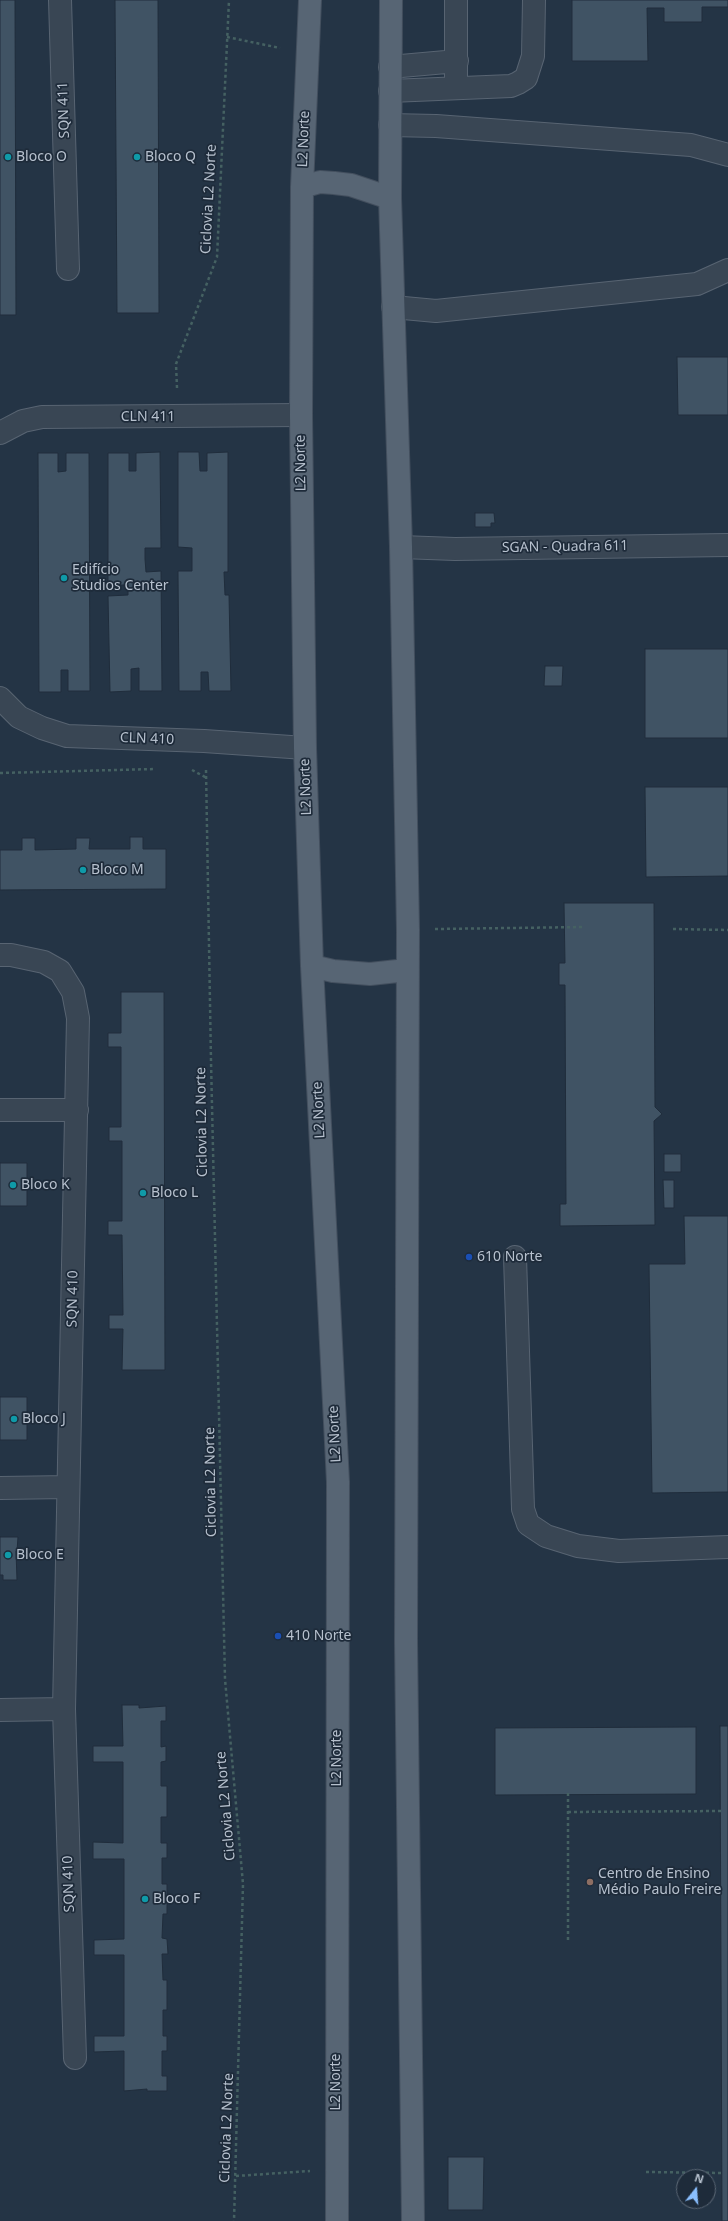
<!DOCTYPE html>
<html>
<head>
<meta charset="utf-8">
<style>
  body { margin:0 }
  #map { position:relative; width:728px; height:2221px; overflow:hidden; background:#243445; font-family:"Noto Sans",sans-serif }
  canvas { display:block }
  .north { position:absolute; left:676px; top:2169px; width:40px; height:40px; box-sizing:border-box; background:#1e2b3a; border:1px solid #5b6775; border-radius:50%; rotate:17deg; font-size:11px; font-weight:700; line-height:16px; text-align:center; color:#b7c1ce }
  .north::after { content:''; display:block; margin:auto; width:14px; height:18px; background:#8abfff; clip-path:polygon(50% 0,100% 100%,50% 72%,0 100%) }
</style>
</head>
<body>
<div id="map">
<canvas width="728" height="2221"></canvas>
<div class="north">N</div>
</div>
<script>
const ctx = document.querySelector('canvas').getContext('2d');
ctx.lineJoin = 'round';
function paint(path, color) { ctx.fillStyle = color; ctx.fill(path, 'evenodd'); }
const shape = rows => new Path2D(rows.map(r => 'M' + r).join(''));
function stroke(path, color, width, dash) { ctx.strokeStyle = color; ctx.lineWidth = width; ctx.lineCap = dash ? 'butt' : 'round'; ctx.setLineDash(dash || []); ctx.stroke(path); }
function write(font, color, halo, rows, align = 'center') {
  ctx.font = font + ' "Noto Sans",sans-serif'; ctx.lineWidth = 3.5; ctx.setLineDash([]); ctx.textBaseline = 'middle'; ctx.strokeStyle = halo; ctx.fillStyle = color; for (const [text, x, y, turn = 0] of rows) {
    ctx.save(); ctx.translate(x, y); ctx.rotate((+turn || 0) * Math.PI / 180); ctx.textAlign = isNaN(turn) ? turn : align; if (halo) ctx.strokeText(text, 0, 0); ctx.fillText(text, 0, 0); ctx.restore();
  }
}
const building = shape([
  [0,0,15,0,16,315,0,315,0,0],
  [115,0,158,0,159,313,117,313,115,0],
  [572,0,728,0,728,7,702,7,702,22,664,22,664,8,647,8,648,61,572,61,572,0],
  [677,357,728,357,728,415,678,415,677,357],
  [160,452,161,548,145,548,145,559,146,572,161,571,162,691,139,691,139,668,131,669,131,691,110,692,108,596,128,595,128,585,108,585,108,453,129,453,129,471,136,471,136,453,160,452],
  [178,452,199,452,200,471,207,471,207,453,228,452,228,572,224,572,225,595,229,595,231,691,209,691,208,672,201,672,201,691,179,691,178,574,178,571,192,571,192,548,178,547,178,452],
  [38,453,58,453,58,472,66,471,66,453,89,453,90,691,68,691,68,670,61,670,61,692,39,692,38,453],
  [475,513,494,513,495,523,491,523,491,527,475,527,475,513],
  [645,649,728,649,728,738,645,738,645,649],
  [545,666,563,666,562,686,544,686,545,666],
  [645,787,728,787,728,876,646,877,645,787],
  [130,837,143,837,143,849,166,849,166,889,0,890,0,850,22,850,22,838,35,838,35,850,76,849,76,838,90,838,89,849,130,849,130,837],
  [564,903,654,903,655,1107,662,1114,654,1121,655,1225,560,1226,560,1204,566,1204,565,985,559,985,559,963,565,963,564,903],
  [121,992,164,992,165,1370,122,1370,123,1329,109,1329,109,1315,123,1315,122,1235,108,1235,108,1221,122,1221,122,1141,109,1141,109,1127,121,1127,121,1047,108,1047,108,1033,121,1033,121,992],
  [664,1154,681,1154,681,1172,664,1172,664,1154],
  [0,1163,27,1163,27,1206,0,1206,0,1163],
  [663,1180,674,1180,674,1208,664,1208,663,1180],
  [684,1216,728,1216,728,1492,652,1493,649,1264,685,1264,684,1216],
  [0,1397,27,1397,27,1440,0,1440,0,1397],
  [0,1537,18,1537,17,1551,16,1551,17,1580,3,1580,3,1575,0,1575,0,1537],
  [122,1705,139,1705,139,1708,166,1706,166,1721,161,1721,161,1747,166,1746,166,1761,161,1762,161,1786,167,1786,167,1817,161,1817,161,1843,167,1843,167,1858,162,1858,162,1884,167,1884,167,1914,163,1914,162,1938,167,1939,168,1954,162,1954,163,1980,167,1980,167,2010,163,2010,163,2036,167,2036,167,2051,162,2051,162,2076,167,2076,167,2091,147,2091,147,2089,124,2091,124,2051,94,2052,94,2036,124,2036,124,1955,94,1955,94,1940,124,1939,124,1859,93,1859,93,1842,123,1843,123,1762,93,1762,93,1746,123,1746,122,1705],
  [720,1726,728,1726,728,2221,722,2221,720,1726],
  [696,1727,696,1794,495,1795,495,1728,696,1727],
  [448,2157,484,2157,483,2210,448,2210,448,2157]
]);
paint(building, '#405364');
stroke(building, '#202d3c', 1);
const minor = shape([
  [60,0,68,269],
  [456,0,456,87],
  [390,67,457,61],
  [390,91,511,86,518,83,526,78,533,56,534,0],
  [390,125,436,126,691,145,728,155],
  [393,307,436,311,697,284,728,270],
  [0,433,23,421,42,417,301,415],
  [401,547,455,549,728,545],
  [0,698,19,717,42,728,67,736,204,741,305,748],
  [0,955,11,955,44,962,60,971,73,992,78,1018,64,1709,0,1710],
  [0,1110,77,1110],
  [515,1257,523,1509,528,1524,546,1536,578,1546,619,1551,728,1547],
  [0,1488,68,1487],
  [64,1709,75,2058]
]);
const major = shape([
  [310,0,302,187,301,415,305,748,312,966,338,1482,337,2221],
  [391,0,390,198,401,547,408,930,406,1641,413,2221],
  [302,187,320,182,334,183,351,185,390,198],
  [312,966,333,971,370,974,407,970]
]);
stroke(minor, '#586472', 24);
stroke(major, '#434f5e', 24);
stroke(shape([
  [227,37,280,48],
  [177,388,176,364,217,257,229,0],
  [192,770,207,778],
  [206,770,211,1061,225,1679,243,1884,234,2221],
  [0,773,155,769],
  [435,929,585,927],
  [673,929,728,930],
  [568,1793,568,1941],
  [568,1812,721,1811],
  [646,2172,723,2173],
  [236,2176,310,2171]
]), '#456162', 2.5, [3, 3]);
stroke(minor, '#394654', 22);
stroke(major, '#576574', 22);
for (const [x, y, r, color] of [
  [8,157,4,"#0f9aa8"],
  [137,157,4,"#0f9aa8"],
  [64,578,4,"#0f9aa8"],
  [83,870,4,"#0f9aa8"],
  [13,1185,4,"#0f9aa8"],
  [143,1193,4,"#0f9aa8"],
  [469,1257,4,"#1a4fb4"],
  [14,1419,4,"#0f9aa8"],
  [8,1555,4,"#0f9aa8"],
  [278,1636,4,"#1a4fb4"],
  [590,1882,4,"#8d6e63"],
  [145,1899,4,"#0f9aa8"]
]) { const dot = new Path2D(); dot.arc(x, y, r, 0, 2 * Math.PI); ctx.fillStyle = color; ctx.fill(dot); stroke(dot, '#1e2b3a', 1.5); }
write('14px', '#b7c1ce', '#1e2b3a', [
  ["SQN 411",64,110,-92],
  ["L2 Norte",304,139,-88],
  ["Ciclovia L2 Norte",209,199,-87],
  ["CLN 411",148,417],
  ["L2 Norte",301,463,-91],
  ["SGAN - Quadra 611",565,547,-1],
  ["CLN 410",147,739,2],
  ["L2 Norte",306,787,-92],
  ["L2 Norte",319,1110,-93],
  ["Ciclovia L2 Norte",202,1122,-91],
  ["SQN 410",73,1299,-89],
  ["L2 Norte",335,1434,-93],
  ["Ciclovia L2 Norte",211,1482,-91],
  ["L2 Norte",337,1758,-90],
  ["Ciclovia L2 Norte",226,1806,-95],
  ["SQN 410",69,1884,-92],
  ["L2 Norte",336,2082,-90],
  ["Ciclovia L2 Norte",227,2128,-88]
]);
write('14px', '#b7c1ce', '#1e2b3a', [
  ["Bloco O",16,157],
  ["Bloco Q",145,157],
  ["Edifício",72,570],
  ["Studios Center",72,586],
  ["Bloco M",91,870],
  ["Bloco K",21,1185],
  ["Bloco L",151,1193],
  ["610 Norte",477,1257],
  ["Bloco J",22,1419],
  ["Bloco E",16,1555],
  ["410 Norte",286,1636],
  ["Centro de Ensino",598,1874],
  ["Médio Paulo Freire",598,1890],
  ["Bloco F",153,1899]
], 'left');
</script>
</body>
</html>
